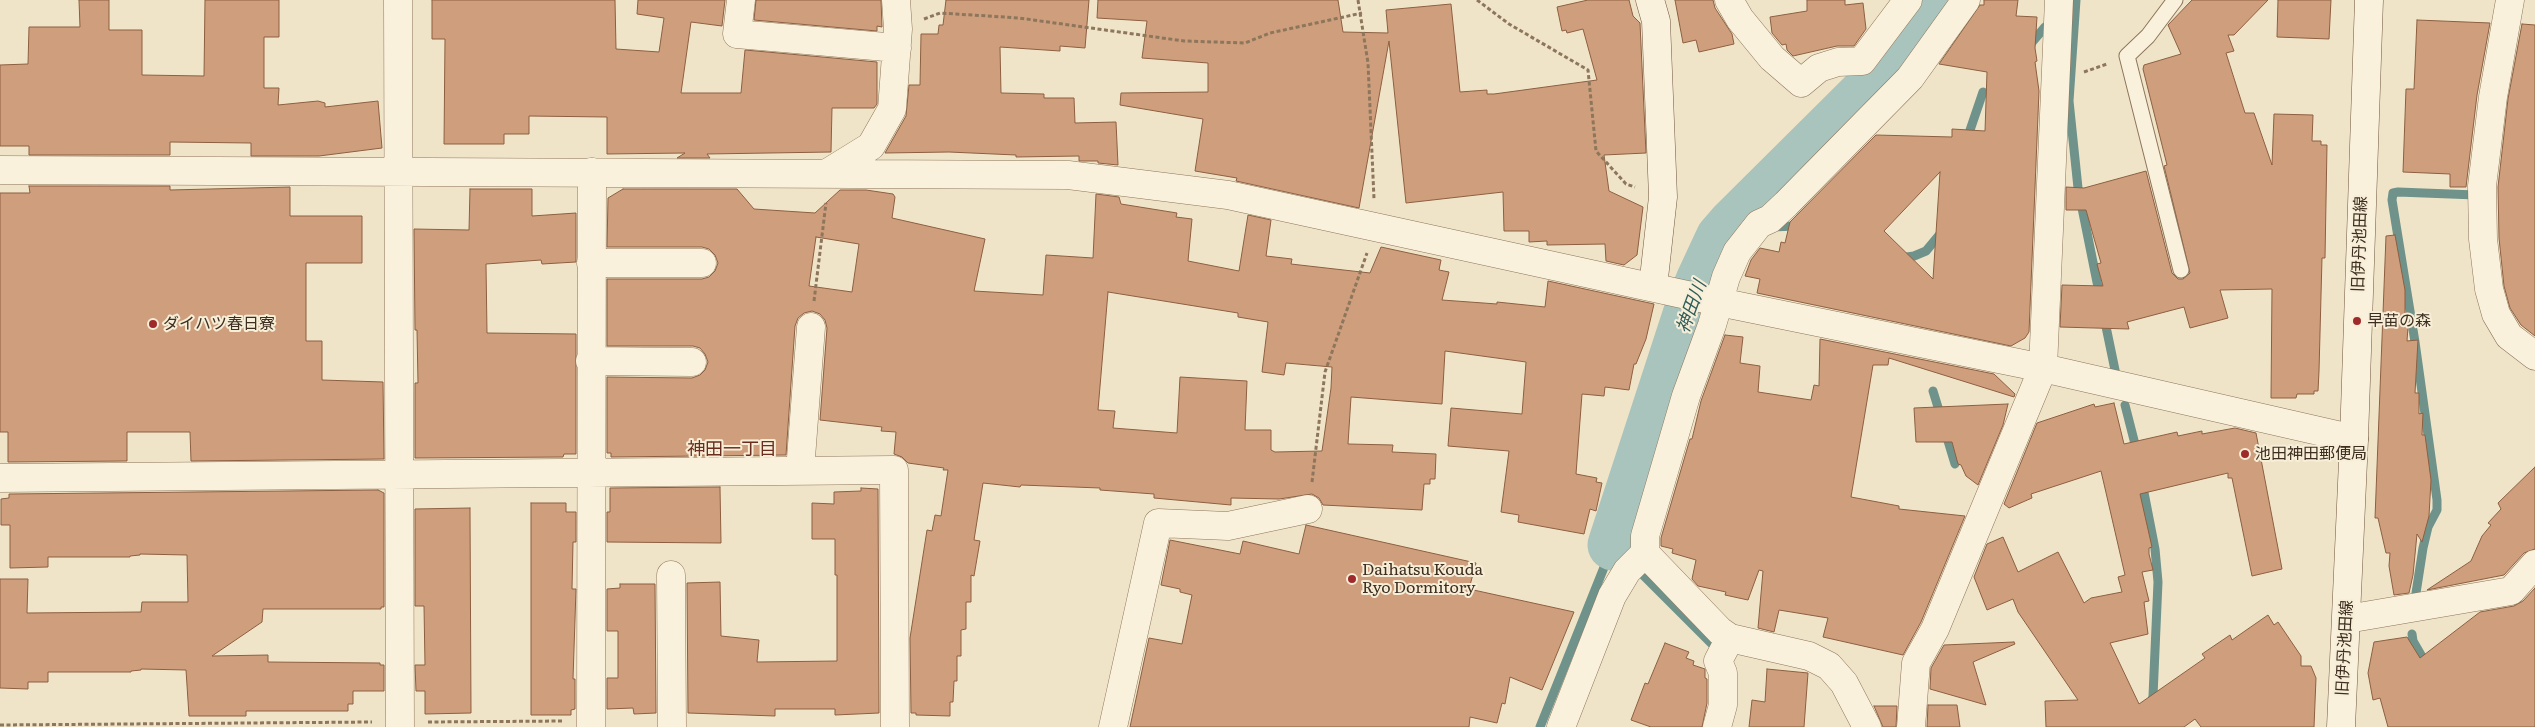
<!DOCTYPE html>
<html>
<head>
<meta charset="utf-8">
<style>
  body { margin:0 }
  canvas { display:block; background:#f0e4c8 }
</style>
</head>
<body>
<canvas width="2535" height="727"></canvas>
<script>
const ctx = document.querySelector('canvas').getContext('2d');
ctx.lineJoin = 'round';
const shape = rows => new Path2D(rows.map(r => 'M' + r).join(''));
function stroke(path, color, width, dash) { ctx.strokeStyle = color; ctx.lineWidth = width; ctx.lineCap = dash ? 'butt' : 'round'; ctx.setLineDash(dash || []); ctx.stroke(path); }
function paint(path, color) { ctx.fillStyle = color; ctx.fill(path, 'evenodd'); }
function write(font, color, halo, rows, align = 'center') {
  ctx.font = font + ' Literata,"Noto Sans JP",serif'; ctx.lineWidth = 4; ctx.setLineDash([]); ctx.textBaseline = 'middle'; ctx.strokeStyle = halo; ctx.fillStyle = color; for (const [text, x, y, turn = 0] of rows) {
    ctx.save(); ctx.translate(x, y); ctx.rotate((+turn || 0) * Math.PI / 180); ctx.textAlign = isNaN(turn) ? turn : align; if (halo) ctx.strokeText(text, 0, 0); ctx.fillText(text, 0, 0); ctx.restore();
  }
}
stroke(shape([
  [2076,0,2069,101,2078,188,2100,297],
  [2028,47,2045,27],
  [1967,139,1983,92],
  [1730,227,1750,227],
  [1772,227,1796,226,1801,228],
  [1899,258,1914,256,1926,251,1941,233],
  [2104,317,2115,370],
  [1933,391,1941,417],
  [2125,405,2137,452],
  [1945,431,1955,464],
  [2142,482,2155,549,2158,582,2153,696,2146,727],
  [2416,593,2423,548,2428,527,2437,510,2437,500,2415,342,2392,200,2393,193,2398,192,2476,195],
  [2412,634,2413,641,2428,667],
  [1540,727,1613,545,1717,649]
]), '#6f938a', 9);
stroke(shape([
  [1613,545,1689,312,1701,281,1721,238,1734,223,1878,80,1936,0]
]), '#a9c4bc', 51);
const building = shape([
  [79,0,109,0,109,30,142,30,142,75,204,76,205,0,279,0,279,37,264,37,264,88,279,88,278,105,318,101,325,103,325,107,378,101,382,148,319,156,251,156,251,143,170,142,170,155,29,155,29,146,0,146,0,65,28,64,29,27,80,27,79,0],
  [432,0,615,0,616,49,659,52,664,18,637,14,638,0,725,0,722,26,691,22,681,93,741,93,745,50,877,62,877,104,874,108,832,108,831,152,707,154,710,158,677,158,685,153,607,154,607,117,529,116,529,134,504,134,504,144,444,144,445,39,432,39,432,0],
  [756,0,881,0,882,27,877,26,877,31,754,20,756,0],
  [946,0,1089,0,1085,48,1060,46,1060,51,1000,47,1001,93,1044,94,1044,98,1074,98,1075,123,1116,122,1118,165,1098,163,1098,161,1079,161,1079,156,1016,157,1016,155,949,152,885,153,906,116,909,85,920,85,921,34,938,34,939,25,943,25,946,0],
  [1098,0,1338,0,1343,32,1388,33,1386,10,1451,4,1460,92,1487,90,1487,94,1494,94,1597,80,1583,29,1567,33,1566,30,1562,31,1557,7,1588,0,1629,0,1633,16,1640,23,1646,153,1604,155,1609,191,1643,207,1637,255,1624,265,1606,261,1605,244,1547,245,1547,241,1529,242,1529,231,1504,231,1503,192,1406,203,1389,41,1359,208,1236,181,1237,178,1195,171,1203,119,1120,105,1121,93,1208,92,1208,63,1142,58,1147,21,1097,18,1098,0],
  [1675,0,1713,0,1715,8,1732,34,1734,44,1699,52,1696,40,1683,43,1675,0],
  [1807,0,1845,0,1845,5,1863,3,1866,29,1854,46,1837,46,1793,56,1787,50,1786,44,1782,45,1772,33,1770,17,1807,11,1807,0],
  [1984,0,2018,0,2016,16,2037,17,2035,48,2037,61,2035,62,2039,91,2029,332,2025,338,2011,346,1757,293,1760,279,1745,276,1751,260,1760,248,1779,252,1781,242,1785,243,1790,222,1876,135,1952,137,1952,129,1985,131,1987,72,1939,64,1980,5,1984,5,1984,0],
  [1940,172,1933,279,1884,231,1940,172],
  [2192,0,2268,0,2234,35,2228,35,2234,51,2226,53,2245,113,2254,113,2272,165,2274,114,2313,115,2312,141,2321,141,2321,145,2327,145,2325,258,2322,258,2319,371,2318,391,2314,391,2314,394,2297,394,2296,398,2271,398,2272,289,2220,290,2228,318,2190,328,2184,307,2127,322,2129,329,2060,327,2062,285,2103,286,2097,264,2101,263,2086,210,2066,210,2066,187,2084,188,2146,171,2172,273,2178,279,2183,279,2190,273,2164,166,2167,165,2143,69,2144,65,2181,54,2168,25,2192,0],
  [2278,0,2331,0,2329,39,2277,37,2278,0],
  [2417,20,2490,23,2477,95,2466,187,2450,187,2450,174,2403,172,2406,89,2414,89,2417,20],
  [2522,24,2535,25,2535,336,2521,325,2510,308,2504,286,2499,238,2498,187,2508,99,2522,24],
  [29,186,170,186,170,190,290,187,290,216,362,216,362,263,306,263,306,341,322,341,322,380,383,382,384,459,191,461,190,432,127,432,127,461,8,462,8,432,0,432,0,193,30,193,29,186],
  [470,189,532,189,532,216,576,213,576,262,542,264,541,260,486,264,487,333,576,334,576,454,564,454,563,457,415,458,415,383,418,383,417,330,415,330,414,229,469,230,470,189],
  [623,189,737,189,754,209,815,213,840,190,866,190,893,194,895,197,892,218,985,239,974,291,1043,295,1046,255,1093,258,1096,194,1119,197,1121,204,1177,213,1176,217,1192,219,1188,261,1239,271,1248,215,1271,220,1266,256,1292,259,1291,264,1370,273,1381,247,1441,260,1439,270,1449,272,1442,300,1497,304,1497,302,1545,307,1548,281,1654,304,1646,339,1636,364,1634,364,1629,390,1605,387,1604,396,1582,394,1576,474,1597,478,1596,482,1602,483,1596,511,1590,509,1584,534,1518,522,1519,515,1501,512,1509,451,1448,446,1451,408,1522,414,1526,362,1445,351,1442,404,1351,397,1348,444,1393,445,1392,452,1436,454,1435,479,1430,479,1430,484,1424,484,1422,510,1323,505,1319,498,1312,494,1279,499,1231,498,1231,505,1154,498,1154,494,1100,490,1100,488,1021,485,1020,487,983,483,974,540,980,541,974,576,971,575,971,602,966,602,966,629,961,630,961,656,957,656,957,681,954,681,953,702,950,702,950,716,916,715,916,713,911,713,910,638,927,530,932,531,935,515,941,516,948,470,943,470,944,468,908,463,902,457,894,454,896,432,881,431,882,427,820,420,827,328,825,320,820,314,812,311,804,313,798,318,795,326,786,455,611,457,611,453,607,453,607,377,692,378,700,375,705,370,708,362,705,354,700,348,693,346,607,346,607,279,702,279,709,277,715,271,718,263,715,255,709,249,702,247,607,247,608,198,623,189],
  [816,237,859,244,852,292,809,286,816,237],
  [1108,292,1238,313,1238,317,1268,322,1262,372,1284,375,1286,363,1332,367,1331,388,1322,451,1275,452,1271,450,1271,430,1245,430,1247,381,1180,377,1177,433,1113,428,1115,411,1098,410,1108,292],
  [2395,235,2405,290,2405,313,2409,313,2407,341,2418,340,2415,393,2419,393,2419,414,2423,413,2422,435,2425,435,2431,480,2429,516,2422,542,2417,534,2413,575,2409,593,2394,595,2389,566,2390,553,2386,553,2378,518,2375,518,2386,236,2395,235],
  [1725,335,1743,337,1740,363,1760,366,1758,392,1811,400,1814,385,1819,386,1820,339,1994,374,2015,394,2014,397,1889,358,1888,365,1873,365,1851,497,1899,506,1899,509,1965,516,1921,622,1903,655,1823,637,1828,618,1779,610,1774,632,1758,628,1763,571,1759,570,1748,600,1725,595,1726,592,1698,586,1692,579,1696,560,1672,553,1673,549,1661,546,1661,538,1690,439,1692,439,1701,401,1725,335],
  [2114,403,2124,444,2177,432,2178,436,2202,431,2202,434,2235,428,2256,433,2282,569,2252,576,2232,478,2228,478,2228,473,2140,494,2152,547,2149,548,2149,554,2153,570,2142,572,2149,601,2144,602,2148,634,2110,643,2139,704,2205,658,2202,654,2230,635,2232,640,2268,615,2274,625,2278,622,2301,656,2301,666,2311,666,2316,678,2314,727,2201,727,2195,719,2184,727,2046,727,2045,701,2078,700,2018,612,2013,599,1987,610,1974,577,1987,544,2003,537,2018,572,2058,552,2084,603,2091,598,2122,592,2118,577,2125,575,2101,471,2031,494,2032,498,2009,508,2004,504,2037,423,2094,404,2095,407,2114,403],
  [2008,404,2003,425,1978,485,1966,476,1961,465,1958,464,1952,442,1916,442,1914,408,2008,404],
  [2535,467,2535,549,2524,553,2504,575,2427,590,2471,561,2482,536,2491,525,2488,523,2501,509,2498,503,2535,467],
  [720,487,721,543,607,542,607,512,610,512,610,488,720,487],
  [861,488,878,489,879,713,835,715,835,709,775,709,775,716,688,713,687,583,720,582,721,636,759,640,757,662,837,661,837,575,835,575,835,539,812,539,812,503,834,504,834,492,861,491,861,488],
  [378,490,384,493,384,607,381,607,381,609,263,609,262,622,212,656,268,655,268,662,380,663,380,665,384,665,384,691,353,691,353,704,348,704,348,711,246,711,246,716,189,716,186,670,141,669,141,670,131,671,131,672,48,672,48,682,28,682,28,689,0,688,0,579,28,579,27,613,141,612,142,602,188,602,187,555,140,554,140,555,130,556,130,557,48,557,48,567,10,568,10,525,1,525,1,499,9,498,9,494,378,490],
  [531,503,566,503,566,512,576,512,576,542,573,542,572,589,576,589,573,679,575,679,575,709,571,710,571,715,531,715,531,503],
  [470,508,471,713,425,714,425,691,416,691,415,665,425,665,424,606,415,606,415,509,470,508],
  [1306,525,1476,563,1469,589,1574,612,1542,690,1510,677,1505,704,1502,703,1497,723,1470,717,1469,727,1130,727,1149,638,1182,644,1192,595,1180,592,1180,589,1161,585,1170,540,1240,554,1243,541,1299,554,1306,525],
  [620,584,655,584,656,713,634,714,633,708,607,709,607,678,618,678,618,631,607,631,607,589,620,588,620,584],
  [2535,588,2535,727,2388,727,2380,698,2373,700,2368,673,2374,642,2407,637,2420,658,2480,612,2514,606,2523,601,2535,588],
  [2014,642,2015,644,1973,662,1986,705,1930,689,1931,668,1944,645,2014,642],
  [1665,643,1689,652,1686,658,1694,661,1693,665,1705,669,1705,678,1707,679,1707,703,1702,727,1651,727,1631,720,1645,683,1648,684,1665,643],
  [1767,669,1808,673,1804,727,1749,727,1752,700,1765,702,1767,669],
  [1928,705,1957,705,1960,727,1927,727,1928,705],
  [1874,706,1897,706,1896,727,1883,727,1874,706]
]);
paint(building, '#cf9f7d');
stroke(building, '#8d5f41', 1);
const lane = shape([
  [2175,0,2148,36,2127,56,2181,270]
]);
const street = shape([
  [398,0,400,727],
  [741,0,737,34,897,48],
  [1729,0,1740,19,1772,58,1801,83,1819,68,1838,62,1862,61,1908,0],
  [2510,0,2493,97,2482,186,2483,239,2489,289,2496,314,2509,336,2535,356],
  [0,170,1068,175,1228,195,1719,302,2043,368,2354,439],
  [829,172,871,146,892,109,898,29,896,0],
  [591,263,702,263],
  [590,361,692,362],
  [800,471,811,327],
  [0,478,894,470,895,727],
  [671,575,672,727],
  [2347,619,2511,591,2535,564],
  [591,727,592,172],
  [1113,727,1158,523,1228,526,1308,509],
  [1561,727,1612,596,1627,571,1645,553],
  [1717,727,1723,705,1723,673,1718,661,1730,638],
  [1867,727,1844,683,1829,666,1809,656,1730,638,1720,631,1645,553,1645,536,1686,396,1712,325,1726,277,1737,252,1759,224,1770,219,1786,204,1910,78,1966,0],
  [1911,727,1916,663,1935,629,2043,368,2059,0]
]);
const secondary = shape([
  [1650,0,1656,21,1663,197,1653,287],
  [2341,727,2354,439,2369,0]
]);
stroke(lane, '#8d765c', 17);
stroke(street, '#8d765c', 29);
stroke(secondary, '#6f573f', 29);
stroke(shape([
  [1358,0,1368,63,1374,199],
  [1477,0,1509,24,1588,70,1596,151,1626,184,1635,187],
  [924,19,940,13,1019,18,1184,41,1245,43,1270,33,1362,13],
  [2084,72,2107,64],
  [814,301,826,203],
  [1312,482,1325,372,1367,253],
  [428,722,564,721],
  [0,725,372,722]
]), '#8d765c', 3, [4, 2.5]);
stroke(lane, '#faf1dc', 15);
stroke(street, '#faf1dc', 28);
stroke(secondary, '#faf1dc', 28);
for (const [x, y, r, color] of [
  [2357,321,5,"#9e2a2b"],
  [153,324,5,"#9e2a2b"],
  [2245,454,5,"#9e2a2b"],
  [1352,579,5,"#9e2a2b"]
]) { const dot = new Path2D(); dot.arc(x, y, r, 0, 2 * Math.PI); ctx.fillStyle = color; ctx.fill(dot); stroke(dot, '#f7eed8', 2); }
write('16px', '#3d2e20', '#f7eed8', [
  ["旧伊丹池田線",2360,244,-88],
  ["旧伊丹池田線",2345,648,-87]
]);
write('16px', '#3d2e20', '#f7eed8', [
  ["早苗の森",2367,321],
  ["ダイハツ春日寮",163,324],
  ["池田神田郵便局",2255,454],
  ["Daihatsu Kouda",1362,570],
  ["Ryo Dormitory",1362,588]
], 'left');
write('italic 18px', '#2f5d5a', '#f7eed8', [
  ["神田川",1692,307,-70]
]);
write('18px', '#6b2e1e', '#f7eed8', [
  ["神田一丁目",732,450]
]);
</script>
</body>
</html>
